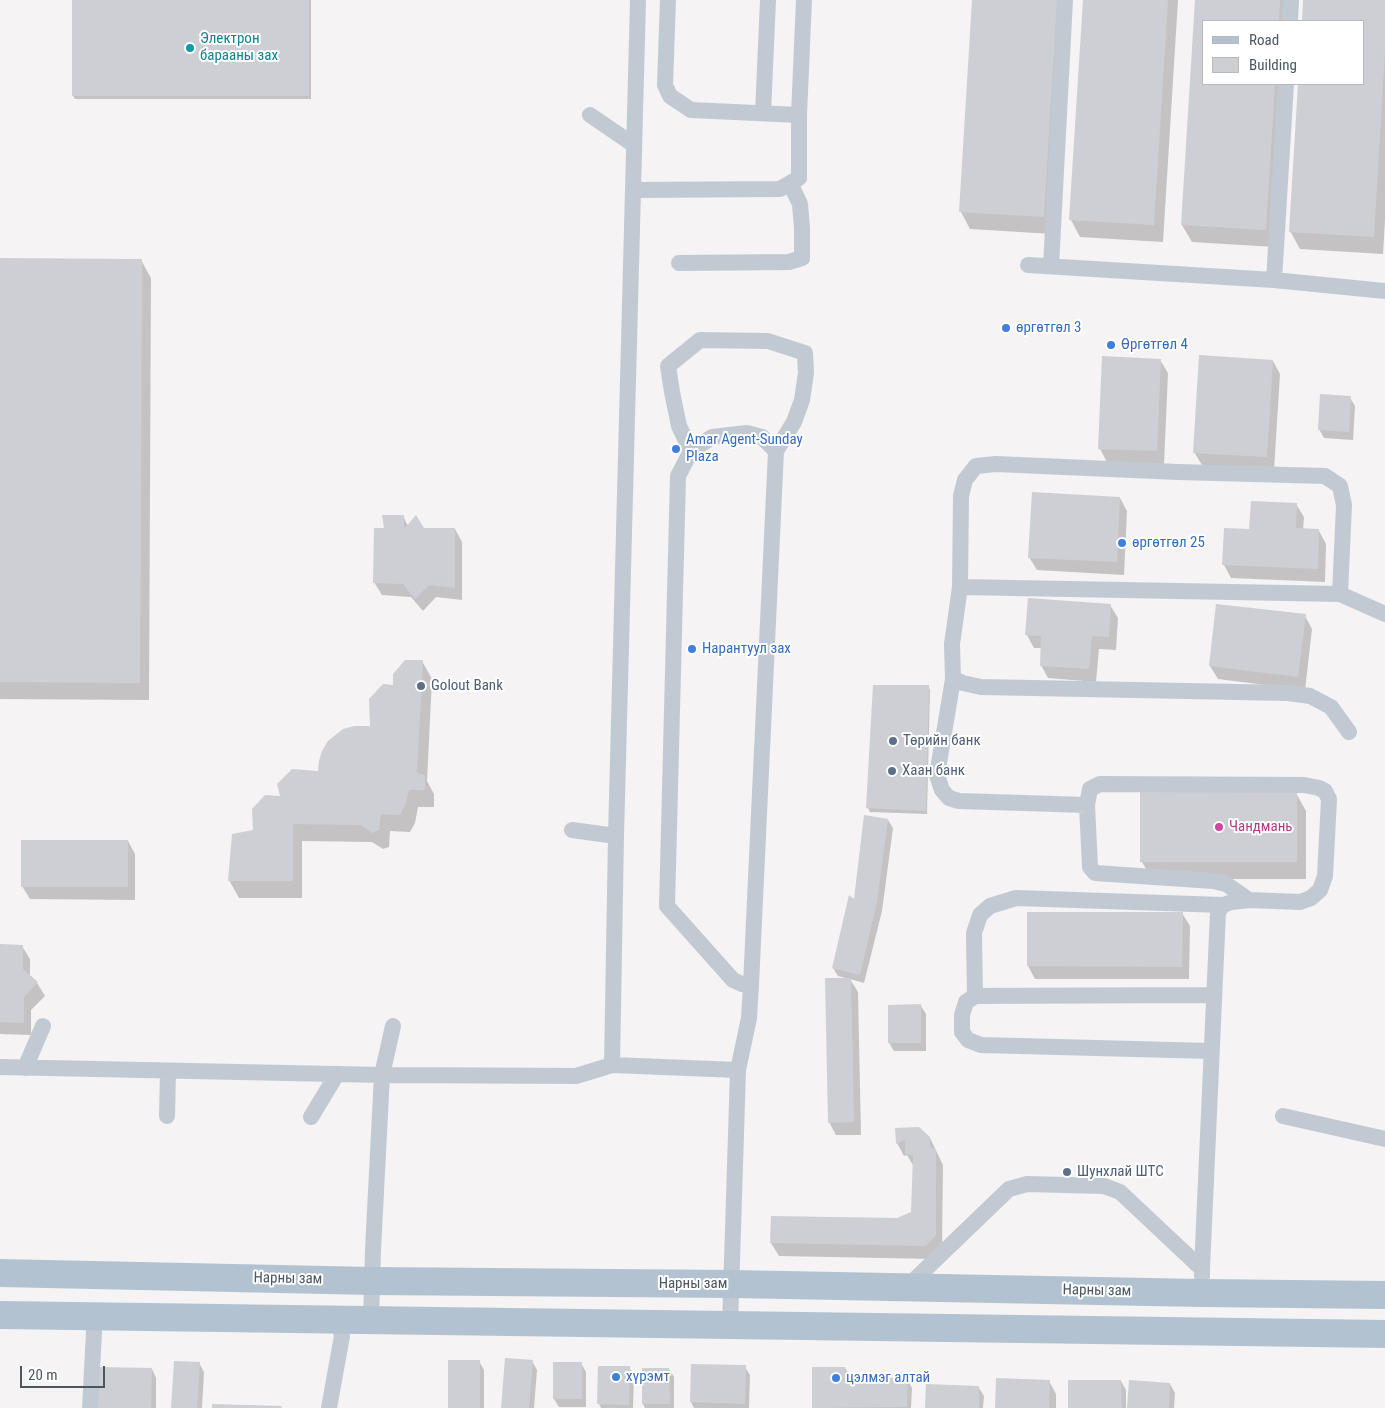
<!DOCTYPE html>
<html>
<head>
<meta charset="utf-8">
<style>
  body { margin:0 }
  #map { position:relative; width:1385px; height:1408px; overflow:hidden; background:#f5f3f3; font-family:"Roboto Condensed",sans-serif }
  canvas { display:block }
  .legend { position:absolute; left:1202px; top:20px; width:162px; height:65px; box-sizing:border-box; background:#fff; border:1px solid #b7bbc0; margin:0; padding:6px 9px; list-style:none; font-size:15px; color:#4a5661 }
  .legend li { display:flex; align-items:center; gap:10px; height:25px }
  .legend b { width:25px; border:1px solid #b7bbc0 }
  .scale { position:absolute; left:20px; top:1366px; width:85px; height:22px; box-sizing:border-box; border:2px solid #4a5661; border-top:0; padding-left:6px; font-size:15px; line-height:18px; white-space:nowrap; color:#4a5661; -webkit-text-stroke:4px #fff; paint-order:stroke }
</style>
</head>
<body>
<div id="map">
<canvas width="1385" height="1408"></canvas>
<ul class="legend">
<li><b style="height:6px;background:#b3c2d1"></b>Road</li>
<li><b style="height:14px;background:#cdcfd5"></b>Building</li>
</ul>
<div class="scale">20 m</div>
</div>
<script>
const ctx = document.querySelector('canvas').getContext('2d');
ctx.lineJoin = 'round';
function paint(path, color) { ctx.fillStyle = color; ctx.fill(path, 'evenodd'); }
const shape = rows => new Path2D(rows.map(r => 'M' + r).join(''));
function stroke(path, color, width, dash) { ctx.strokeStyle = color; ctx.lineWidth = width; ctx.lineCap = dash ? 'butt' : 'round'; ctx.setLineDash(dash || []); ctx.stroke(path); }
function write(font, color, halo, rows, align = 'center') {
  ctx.font = font + ' "Roboto Condensed",sans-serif'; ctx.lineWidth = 4; ctx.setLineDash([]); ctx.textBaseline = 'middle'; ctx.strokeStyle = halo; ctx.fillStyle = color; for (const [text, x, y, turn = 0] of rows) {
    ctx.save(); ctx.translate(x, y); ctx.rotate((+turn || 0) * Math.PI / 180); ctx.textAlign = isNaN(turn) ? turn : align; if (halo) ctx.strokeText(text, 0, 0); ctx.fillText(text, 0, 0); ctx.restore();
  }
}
paint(shape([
  [73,0,311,0,311,99,75,99,73,96],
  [973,0,1068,0,1053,234,970,229,961,212],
  [1084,0,1178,0,1163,242,1080,237,1071,220],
  [1196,0,1290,0,1289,21,1204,21,1204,84,1285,84,1275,247,1192,242,1182,225],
  [1304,0,1385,0,1385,220,1383,254,1300,249,1290,231,1299,84,1364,84,1364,21,1303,21],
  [0,259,141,260,151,278,149,700,0,699],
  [1160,360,1168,373,1164,464,1107,462,1100,449],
  [1273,361,1280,374,1274,470,1202,465,1194,452],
  [1350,398,1355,406,1353,440,1324,438,1319,429],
  [1120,498,1127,511,1124,575,1037,570,1029,557],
  [1296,504,1304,517,1303,530,1319,531,1326,544,1325,582,1231,578,1224,565,1251,531],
  [403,516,408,526,423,529,455,529,462,542,462,600,436,597,423,611,411,597,382,595,374,582,385,530],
  [1110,605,1118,618,1116,650,1099,649,1096,682,1048,678,1041,665,1042,648,1034,648,1027,635],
  [1305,616,1312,629,1305,690,1218,679,1210,666],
  [422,661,432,679,427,781,434,794,434,807,418,807,415,823,410,832,390,831,389,847,383,849,372,842,302,841,302,898,239,898,229,880,254,831,282,798,319,772,371,727,395,686],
  [928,686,930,690,927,814,870,812,868,808],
  [1296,793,1306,811,1306,879,1152,879,1142,862],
  [888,820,893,828,882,911,864,983,850,979,858,992,861,1135,836,1135,829,1122,846,978,838,976,833,968,855,902],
  [128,841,135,854,135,900,30,899,22,886],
  [1182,913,1190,926,1189,979,1035,979,1028,966],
  [0,945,22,946,30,959,30,977,37,983,45,996,31,1010,31,1035,0,1034],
  [921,1006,926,1014,926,1051,894,1051,889,1043],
  [896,1130,930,1138,943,1165,942,1249,934,1259,779,1256,771,1243,897,1219,912,1213,914,1167,907,1155,904,1156,897,1143],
  [479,1361,484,1370,484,1408,450,1408],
  [532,1361,537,1370,534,1408,502,1408],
  [199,1363,204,1372,202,1408,172,1408],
  [581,1363,586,1372,586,1407,559,1407,554,1399],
  [692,1365,745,1367,750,1375,749,1408,694,1408,691,1402],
  [629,1367,634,1376,633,1408,601,1408,599,1404],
  [814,1368,845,1368,851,1378,907,1379,912,1388,911,1408,814,1408],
  [152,1369,156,1378,156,1408,97,1408],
  [669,1369,674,1377,674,1408,645,1408,643,1404],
  [1049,1381,1056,1394,1056,1408,996,1408],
  [1121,1381,1126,1390,1126,1408,1070,1408],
  [1170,1384,1175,1393,1174,1408,1128,1408],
  [979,1388,984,1396,983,1408,926,1408]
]), '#0003');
paint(shape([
  [72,0,309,0,309,96,72,96],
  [972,0,1057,0,1044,217,959,212],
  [1083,0,1168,0,1154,225,1069,220],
  [1195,0,1280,0,1279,21,1204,21,1204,84,1275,84,1266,230,1181,225],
  [1303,0,1385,0,1385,51,1374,237,1289,232,1298,84,1364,84,1364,21,1302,21],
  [0,258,142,259,140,683,0,682],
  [1199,355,1273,360,1267,457,1193,453],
  [1102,356,1161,359,1157,451,1098,449],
  [1320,394,1351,396,1349,432,1318,430],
  [1032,492,1120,497,1117,562,1028,558],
  [1251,501,1297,503,1296,528,1319,529,1318,569,1222,565,1224,528,1249,529],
  [382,515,404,515,404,529,416,515,424,528,455,528,455,588,429,585,415,599,403,584,373,583,374,528,384,528],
  [1028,598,1111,604,1109,637,1092,636,1089,669,1040,666,1041,636,1025,635],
  [1216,604,1306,614,1298,677,1209,666],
  [405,660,423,660,417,773,425,775,425,790,409,790,405,805,400,815,381,814,379,830,372,833,361,825,293,824,293,881,228,881,232,834,253,830,252,809,265,795,280,796,277,784,292,769,318,771,319,761,322,751,328,741,343,729,354,726,370,726,369,699,383,684,393,685,393,674],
  [873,685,929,685,926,811,866,808],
  [1140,792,1297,792,1297,862,1140,862],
  [864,815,888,819,877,902,860,975,832,968,849,895,854,899],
  [21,840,128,840,128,887,21,887],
  [1027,912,1183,912,1182,967,1027,966],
  [0,944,23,945,23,969,38,982,24,997,24,1023,0,1022],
  [825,978,851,978,854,1122,828,1123],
  [921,1004,921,1043,888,1043,888,1005],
  [919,1127,930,1137,930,1147,936,1150,936,1235,926,1246,770,1243,771,1216,897,1218,911,1212,913,1155,905,1154,905,1140,896,1144,895,1128],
  [505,1358,533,1360,529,1408,501,1408],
  [448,1360,480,1360,480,1408,448,1408],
  [174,1361,200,1362,197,1408,171,1408],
  [553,1362,582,1362,582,1399,553,1399],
  [691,1364,746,1365,745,1404,690,1402],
  [598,1366,630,1366,629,1405,597,1404],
  [97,1367,152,1368,151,1408,96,1408],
  [812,1367,845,1367,845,1377,908,1378,907,1407,812,1408],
  [642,1368,669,1368,670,1404,642,1404],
  [996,1378,1050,1380,1049,1408,995,1408],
  [1068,1380,1121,1380,1122,1408,1068,1408],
  [1129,1380,1170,1383,1169,1408,1127,1408],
  [926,1384,979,1386,979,1408,925,1408],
  [212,1404,282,1406,281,1408,212,1408]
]), '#cdcfd5');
stroke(shape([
  [668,0,665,85,670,96,691,110,799,115],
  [1290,21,1291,0],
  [763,113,768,0],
  [590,115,634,145],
  [633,190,780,189,799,178,799,115,804,0],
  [679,263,789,262,802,258,802,228,800,204,790,183],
  [1028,265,1274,280,1385,291],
  [1051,266,1065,0],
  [1274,280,1286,84],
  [691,451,679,426,672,392,668,366,700,340,768,341,805,353,806,373,802,400,794,422,776,451],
  [960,587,1340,594,1385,614],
  [1340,594,1344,505,1340,486,1325,476,1178,472,996,464,976,466,965,480,961,496,960,587,952,644,953,679,963,683,981,687,1288,693,1310,696,1331,707,1349,732],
  [953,679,937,775,942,790,949,798,959,801,1087,805],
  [572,830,616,836],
  [975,996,974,933,980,915,990,906,1016,898,1223,905],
  [393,1026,382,1075,576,1076,612,1065,616,836,638,0],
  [1211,1051,981,1045,968,1040,962,1032,962,1015,966,1002,975,996,1214,995],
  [612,1065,738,1070],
  [0,1067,382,1075,373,1250,371,1320],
  [25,1068,43,1026],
  [167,1116,168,1071],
  [1283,1116,1385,1139],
  [311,1117,337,1074],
  [1202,1269,1218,912,1223,905,1232,902,1249,900,1300,902,1311,898,1320,890,1325,876,1329,799,1325,791,1319,788,1304,785,1100,784,1090,789,1087,805,1090,867,1095,873,1213,881,1226,884,1249,900],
  [907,1287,1009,1189,1027,1184,1104,1186,1120,1192,1202,1269,1202,1276],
  [730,1325,738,1070,749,1018,751,985,776,451,762,437,747,433,712,437,691,451,678,476,667,906,733,980,742,984,751,985],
  [90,1408,94,1332,92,1316],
  [329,1408,342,1336,338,1320]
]), '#c1cad2', 16);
stroke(shape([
  [0,1273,372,1281,733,1284,1202,1293,1385,1295],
  [0,1315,1385,1334]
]), '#b3c2d1', 28);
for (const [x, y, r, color] of [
  [190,48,5,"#0f9aa8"],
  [1006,328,5,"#3f7fe0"],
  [1111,345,5,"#3f7fe0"],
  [676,449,5,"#3f7fe0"],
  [1122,543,5,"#3f7fe0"],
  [692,649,5,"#3f7fe0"],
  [421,686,5,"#5c6f8a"],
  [893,741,5,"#5c6f8a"],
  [892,771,5,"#5c6f8a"],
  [1219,827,5,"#d1479c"],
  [1067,1172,5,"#5c6f8a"],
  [616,1377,5,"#3f7fe0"],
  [836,1378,5,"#3f7fe0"]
]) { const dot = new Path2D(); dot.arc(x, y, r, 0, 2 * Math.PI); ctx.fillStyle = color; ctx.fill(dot); stroke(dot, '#fff', 2); }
write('15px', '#0d838f', '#fff', [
  ["Электрон",200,39],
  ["барааны зах",200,56]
], 'left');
write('15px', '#366cbe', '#fff', [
  ["өргөтгөл 3",1016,328],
  ["Өргөтгөл 4",1121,345],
  ["Amar Agent-Sunday",686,440],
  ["Plaza",686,457],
  ["өргөтгөл 25",1132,543],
  ["Нарантуул зах",702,649],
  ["хүрэмт",626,1377],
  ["цэлмэг алтай",846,1378]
], 'left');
write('15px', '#4e5e75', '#fff', [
  ["Golout Bank",431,686],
  ["Төрийн банк",903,741],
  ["Хаан банк",902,771],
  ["Шунхлай ШТС",1077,1172]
], 'left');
write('15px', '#b23c85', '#fff', [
  ["Чандмань",1229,827]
], 'left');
write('15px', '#4a5661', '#fff', [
  ["Нарны зам",288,1279,1],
  ["Нарны зам",693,1284],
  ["Нарны зам",1097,1291,1]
]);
</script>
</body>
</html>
